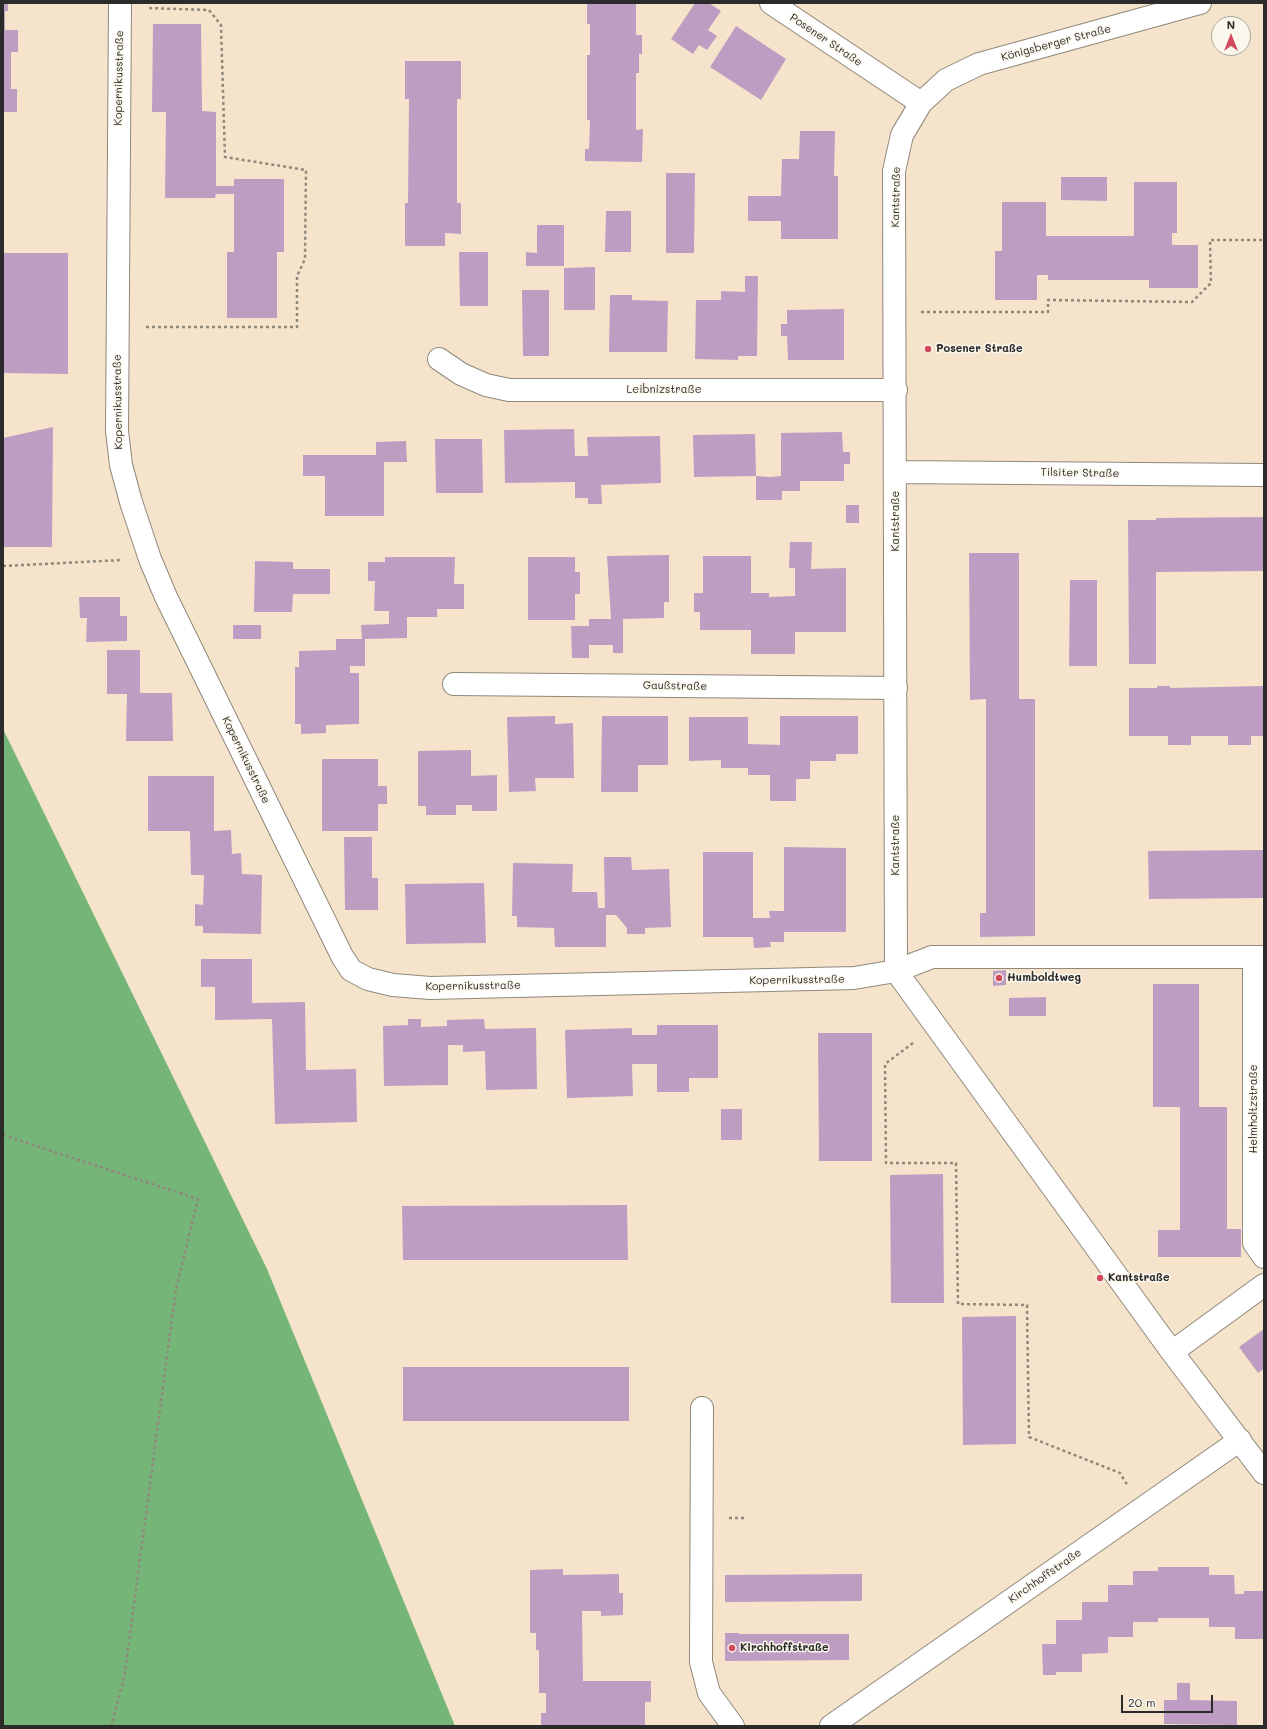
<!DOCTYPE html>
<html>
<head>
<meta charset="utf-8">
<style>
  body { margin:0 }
  #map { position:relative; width:1267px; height:1729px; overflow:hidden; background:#f5e4cb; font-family:Mali,sans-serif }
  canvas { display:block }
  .frame { position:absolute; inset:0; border:4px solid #2b2b2b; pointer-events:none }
  .north { position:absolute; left:1211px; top:16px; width:40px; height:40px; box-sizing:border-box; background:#fbf7ec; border:1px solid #a8a59f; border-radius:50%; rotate:0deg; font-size:11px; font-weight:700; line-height:16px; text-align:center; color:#2b2b2b }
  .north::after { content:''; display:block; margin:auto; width:14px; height:18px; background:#d1495b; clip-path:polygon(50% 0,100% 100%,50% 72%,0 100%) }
  .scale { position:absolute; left:1121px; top:1695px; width:92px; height:18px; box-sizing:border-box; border:2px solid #2b2b2b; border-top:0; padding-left:5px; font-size:12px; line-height:14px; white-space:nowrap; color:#2b2b2b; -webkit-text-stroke:3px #fbf7ec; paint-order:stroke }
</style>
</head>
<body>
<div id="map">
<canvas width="1267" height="1729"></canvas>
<div class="frame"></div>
<div class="north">N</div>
<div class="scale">20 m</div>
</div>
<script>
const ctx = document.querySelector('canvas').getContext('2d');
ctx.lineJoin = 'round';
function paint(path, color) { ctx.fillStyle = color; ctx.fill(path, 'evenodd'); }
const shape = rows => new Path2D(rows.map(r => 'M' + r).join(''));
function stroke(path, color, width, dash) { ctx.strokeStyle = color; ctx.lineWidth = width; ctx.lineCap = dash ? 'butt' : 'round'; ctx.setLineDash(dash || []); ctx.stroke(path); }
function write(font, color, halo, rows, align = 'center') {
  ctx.font = font + ' Mali,sans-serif'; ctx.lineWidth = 3; ctx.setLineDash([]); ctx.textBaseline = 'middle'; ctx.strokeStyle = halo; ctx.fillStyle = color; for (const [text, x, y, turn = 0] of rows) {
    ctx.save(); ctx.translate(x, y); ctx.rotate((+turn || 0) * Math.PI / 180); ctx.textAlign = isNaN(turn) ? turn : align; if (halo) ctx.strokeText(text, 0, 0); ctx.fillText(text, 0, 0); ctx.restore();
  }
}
paint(shape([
  [3,729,267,1269,455,1726,3,1726]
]), '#75b678');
paint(shape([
  [3,3,8,3,8,11,5,11,5,30,18,30,18,52,11,52,11,89,17,89,17,112,3,112],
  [587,3,636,3,636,35,642,35,642,54,639,54,639,73,636,73,636,130,643,129,642,162,585,161,585,149,589,149,590,120,587,120,587,55,590,55,590,24,587,24],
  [695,3,709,3,721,11,708,30,717,36,707,50,699,45,693,54,671,39],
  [153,24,201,24,202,111,216,112,216,186,234,186,234,179,284,179,284,252,277,252,277,318,227,318,227,252,234,252,234,194,216,194,215,198,165,198,166,112,152,112],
  [736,26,786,59,761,100,710,67],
  [405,61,461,61,461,99,457,99,457,203,461,203,461,234,445,233,445,246,405,246,405,203,408,203,409,99,405,99],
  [800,131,835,131,834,176,838,176,838,239,781,239,781,221,748,221,748,196,781,196,782,159,799,159],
  [666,173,695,173,694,253,666,253],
  [1061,177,1107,177,1107,201,1061,200],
  [1134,182,1177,182,1177,233,1172,233,1172,245,1198,245,1198,288,1149,288,1149,280,1048,280,1048,275,1037,275,1037,300,995,300,995,251,1002,251,1002,202,1046,202,1046,236,1134,236],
  [606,211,631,211,631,252,605,252],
  [537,225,564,225,564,266,526,266,526,252,537,253],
  [459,252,488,252,488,306,460,306],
  [3,253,68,253,68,374,3,373],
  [595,267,595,310,564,310,564,268],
  [745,276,758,276,757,356,738,356,738,360,695,359,696,300,721,300,721,291,745,292],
  [522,290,549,290,549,356,523,356],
  [610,295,632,295,632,300,668,301,667,352,609,352],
  [844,309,844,360,788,360,787,336,781,336,781,324,787,324,787,310],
  [53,427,52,547,3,547,3,438],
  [574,429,575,456,588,456,587,437,660,436,661,483,601,485,602,504,588,504,588,498,575,498,575,482,505,483,504,430],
  [842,432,843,452,850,452,850,464,844,464,844,481,800,481,800,491,782,491,782,500,756,500,756,476,694,477,693,435,755,434,756,476,770,477,781,476,781,433],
  [435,439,482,439,483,493,436,493],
  [406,441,407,462,384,462,384,516,325,516,325,476,303,476,303,455,376,455,376,442],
  [846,505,859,505,859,523,846,523],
  [1264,517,1264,571,1156,572,1156,664,1129,664,1128,520,1156,520,1156,518],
  [790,542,812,542,811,569,846,568,846,632,795,632,795,654,751,654,751,630,700,630,700,612,694,612,694,593,703,593,703,556,751,556,751,593,769,593,769,597,795,596,795,568,789,568],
  [969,553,1019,553,1019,699,1035,699,1035,936,980,937,980,913,986,913,986,699,970,700],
  [669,555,669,602,664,602,664,618,623,619,623,653,613,653,613,645,589,645,589,658,572,658,571,626,589,626,589,619,611,619,607,556],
  [385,557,455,557,454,584,464,584,464,609,437,609,437,617,407,617,407,638,365,639,365,666,350,666,350,673,359,673,359,724,326,725,326,733,301,734,301,724,295,724,295,667,299,667,299,651,336,650,336,639,362,639,361,625,389,624,389,611,374,611,375,581,368,581,368,562,385,562],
  [528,557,575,557,575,572,580,572,580,594,575,594,575,620,528,620],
  [255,561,293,562,293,569,330,569,330,594,293,594,292,612,254,612],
  [1070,580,1097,580,1097,666,1069,666],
  [79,597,120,597,120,616,127,616,127,641,86,642,87,618,80,618],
  [233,625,261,625,261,639,233,639],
  [107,650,140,650,140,693,172,693,173,741,126,741,127,694,107,694],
  [1157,686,1170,686,1170,688,1263,686,1264,736,1251,736,1251,745,1228,745,1228,736,1191,736,1191,745,1168,745,1168,736,1129,736,1129,688,1157,688],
  [555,716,555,724,573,723,574,778,535,778,536,791,509,792,507,717],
  [602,716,668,716,668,765,638,765,638,792,601,792],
  [780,716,858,716,858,754,836,754,836,761,810,761,810,779,796,779,796,801,770,801,770,775,748,775,748,768,721,768,721,760,689,761,689,717,748,717,748,744,780,745],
  [471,750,471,776,497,775,497,811,472,811,472,805,456,805,456,815,426,815,426,806,418,806,418,751],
  [322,759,378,759,378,786,387,786,387,804,378,804,378,831,322,831],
  [148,776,214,776,214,831,231,830,232,854,241,853,242,874,262,875,261,934,203,933,203,926,195,926,195,904,203,905,204,875,191,875,190,831,148,831],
  [344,837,372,837,372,878,378,878,378,910,345,910],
  [784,847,846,848,846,932,784,932,784,942,770,942,771,947,754,948,753,937,703,937,703,852,753,852,753,918,770,918,769,911,784,911],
  [1264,850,1264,898,1149,899,1148,851],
  [604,857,631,857,632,870,669,869,671,927,645,928,645,934,627,934,627,928,616,915,606,915,606,947,555,947,554,928,517,927,517,916,512,916,513,863,573,864,572,892,597,892,598,908,605,908],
  [484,883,486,943,406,944,405,884],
  [201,959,252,959,252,1003,305,1002,306,1070,356,1069,357,1122,275,1124,272,1019,215,1020,215,987,201,987],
  [1006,970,1006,985,993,986,993,971],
  [1153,984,1199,984,1199,1107,1227,1107,1227,1229,1241,1229,1241,1257,1158,1257,1158,1230,1180,1230,1180,1107,1153,1107],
  [1046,997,1046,1016,1009,1016,1009,998],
  [408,1019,421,1019,421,1027,447,1026,447,1020,484,1019,485,1029,536,1028,537,1089,486,1090,485,1051,463,1052,463,1045,448,1045,448,1085,384,1086,383,1026,408,1025],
  [657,1025,718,1025,718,1078,689,1078,689,1092,657,1092,657,1064,632,1064,633,1096,567,1098,565,1030,632,1028,632,1035,657,1035],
  [818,1033,872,1033,872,1161,819,1161],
  [721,1109,742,1109,742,1140,721,1140],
  [943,1174,944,1303,891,1303,890,1175],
  [627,1205,628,1260,403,1260,402,1206],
  [1016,1316,1016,1444,963,1445,962,1317],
  [1264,1329,1264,1369,1258,1373,1239,1347],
  [403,1367,629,1367,629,1421,403,1421],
  [1158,1567,1209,1567,1209,1575,1234,1575,1235,1594,1244,1594,1244,1591,1264,1591,1264,1639,1235,1639,1235,1627,1209,1627,1209,1618,1158,1618,1158,1622,1133,1622,1133,1637,1108,1637,1108,1653,1082,1654,1082,1672,1056,1672,1056,1675,1043,1675,1042,1644,1056,1644,1056,1620,1082,1620,1082,1602,1108,1602,1108,1585,1133,1585,1133,1571,1158,1571],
  [563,1569,563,1575,619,1574,619,1593,623,1593,623,1615,601,1616,601,1611,582,1611,583,1681,651,1681,651,1702,645,1702,645,1726,541,1726,541,1713,546,1713,546,1693,539,1693,539,1650,536,1650,536,1633,530,1633,530,1570],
  [862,1574,862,1601,725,1602,725,1575],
  [725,1633,739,1633,739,1634,849,1634,849,1660,725,1661],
  [1177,1683,1190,1683,1190,1700,1237,1701,1237,1725,1164,1724,1164,1700,1177,1700]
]), '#bd9ec2');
const street = shape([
  [120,3,117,431,121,465,131,502,150,559,166,597,342,956,351,970,368,979,393,985,430,988,854,978,896,971,932,957,1264,957],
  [771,3,921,103],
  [1200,3,979,64,946,80,921,103,902,135,894,171,896,971,1172,1352,1264,1473],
  [439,359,461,374,486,385,509,390,896,390],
  [896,472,1264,475],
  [454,684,896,688],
  [1254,957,1254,1243,1264,1257],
  [1172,1352,1264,1285],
  [702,1408,701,1662,709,1693,733,1726],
  [831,1726,1240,1440]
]);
stroke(street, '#90887b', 24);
stroke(shape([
  [921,312,1048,312,1048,300,1192,302,1211,283,1210,240,1264,240],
  [146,327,297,327,297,276,305,259,306,170,225,157,221,25,209,10,147,8],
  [3,566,122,560],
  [913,1043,885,1064,886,1163,956,1163,958,1304,1027,1305,1029,1437,1120,1473,1128,1486],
  [3,1135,198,1199,176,1289,124,1679,111,1726],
  [729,1518,745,1518]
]), '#90887b', 2.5, [3, 3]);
stroke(street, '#fff', 22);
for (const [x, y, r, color] of [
  [928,349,4,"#d1495b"],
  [999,978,4,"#d1495b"],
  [1100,1278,4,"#d1495b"],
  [732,1648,4,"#d1495b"]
]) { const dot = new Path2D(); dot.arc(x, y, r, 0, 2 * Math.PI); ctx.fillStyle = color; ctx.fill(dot); stroke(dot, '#fbf7ec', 1.5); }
write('11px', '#2b2b2b', '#fbf7ec', [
  ["Posener Straße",826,40,34],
  ["Königsberger Straße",1056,43,-15],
  ["Kopernikusstraße",119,78,-89],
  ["Kantstraße",896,197,-89],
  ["Leibnizstraße",664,390],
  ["Kopernikusstraße",118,402,-91],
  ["Tilsiter Straße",1080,473,1],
  ["Kantstraße",896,521,-90],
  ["Gaußstraße",675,686,1],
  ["Kopernikusstraße",246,760,64],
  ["Kantstraße",896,845,-90],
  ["Kopernikusstraße",797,980,-1],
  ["Kopernikusstraße",473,986,-1],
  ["Helmholtzstraße",1254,1109,-90],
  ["Kirchhoffstraße",1045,1576,-35]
]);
write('bold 11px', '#2b2b2b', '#fbf7ec', [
  ["Posener Straße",936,349],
  ["Humboldtweg",1007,978],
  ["Kantstraße",1108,1278],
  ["Kirchhoffstraße",740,1648]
], 'left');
</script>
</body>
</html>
